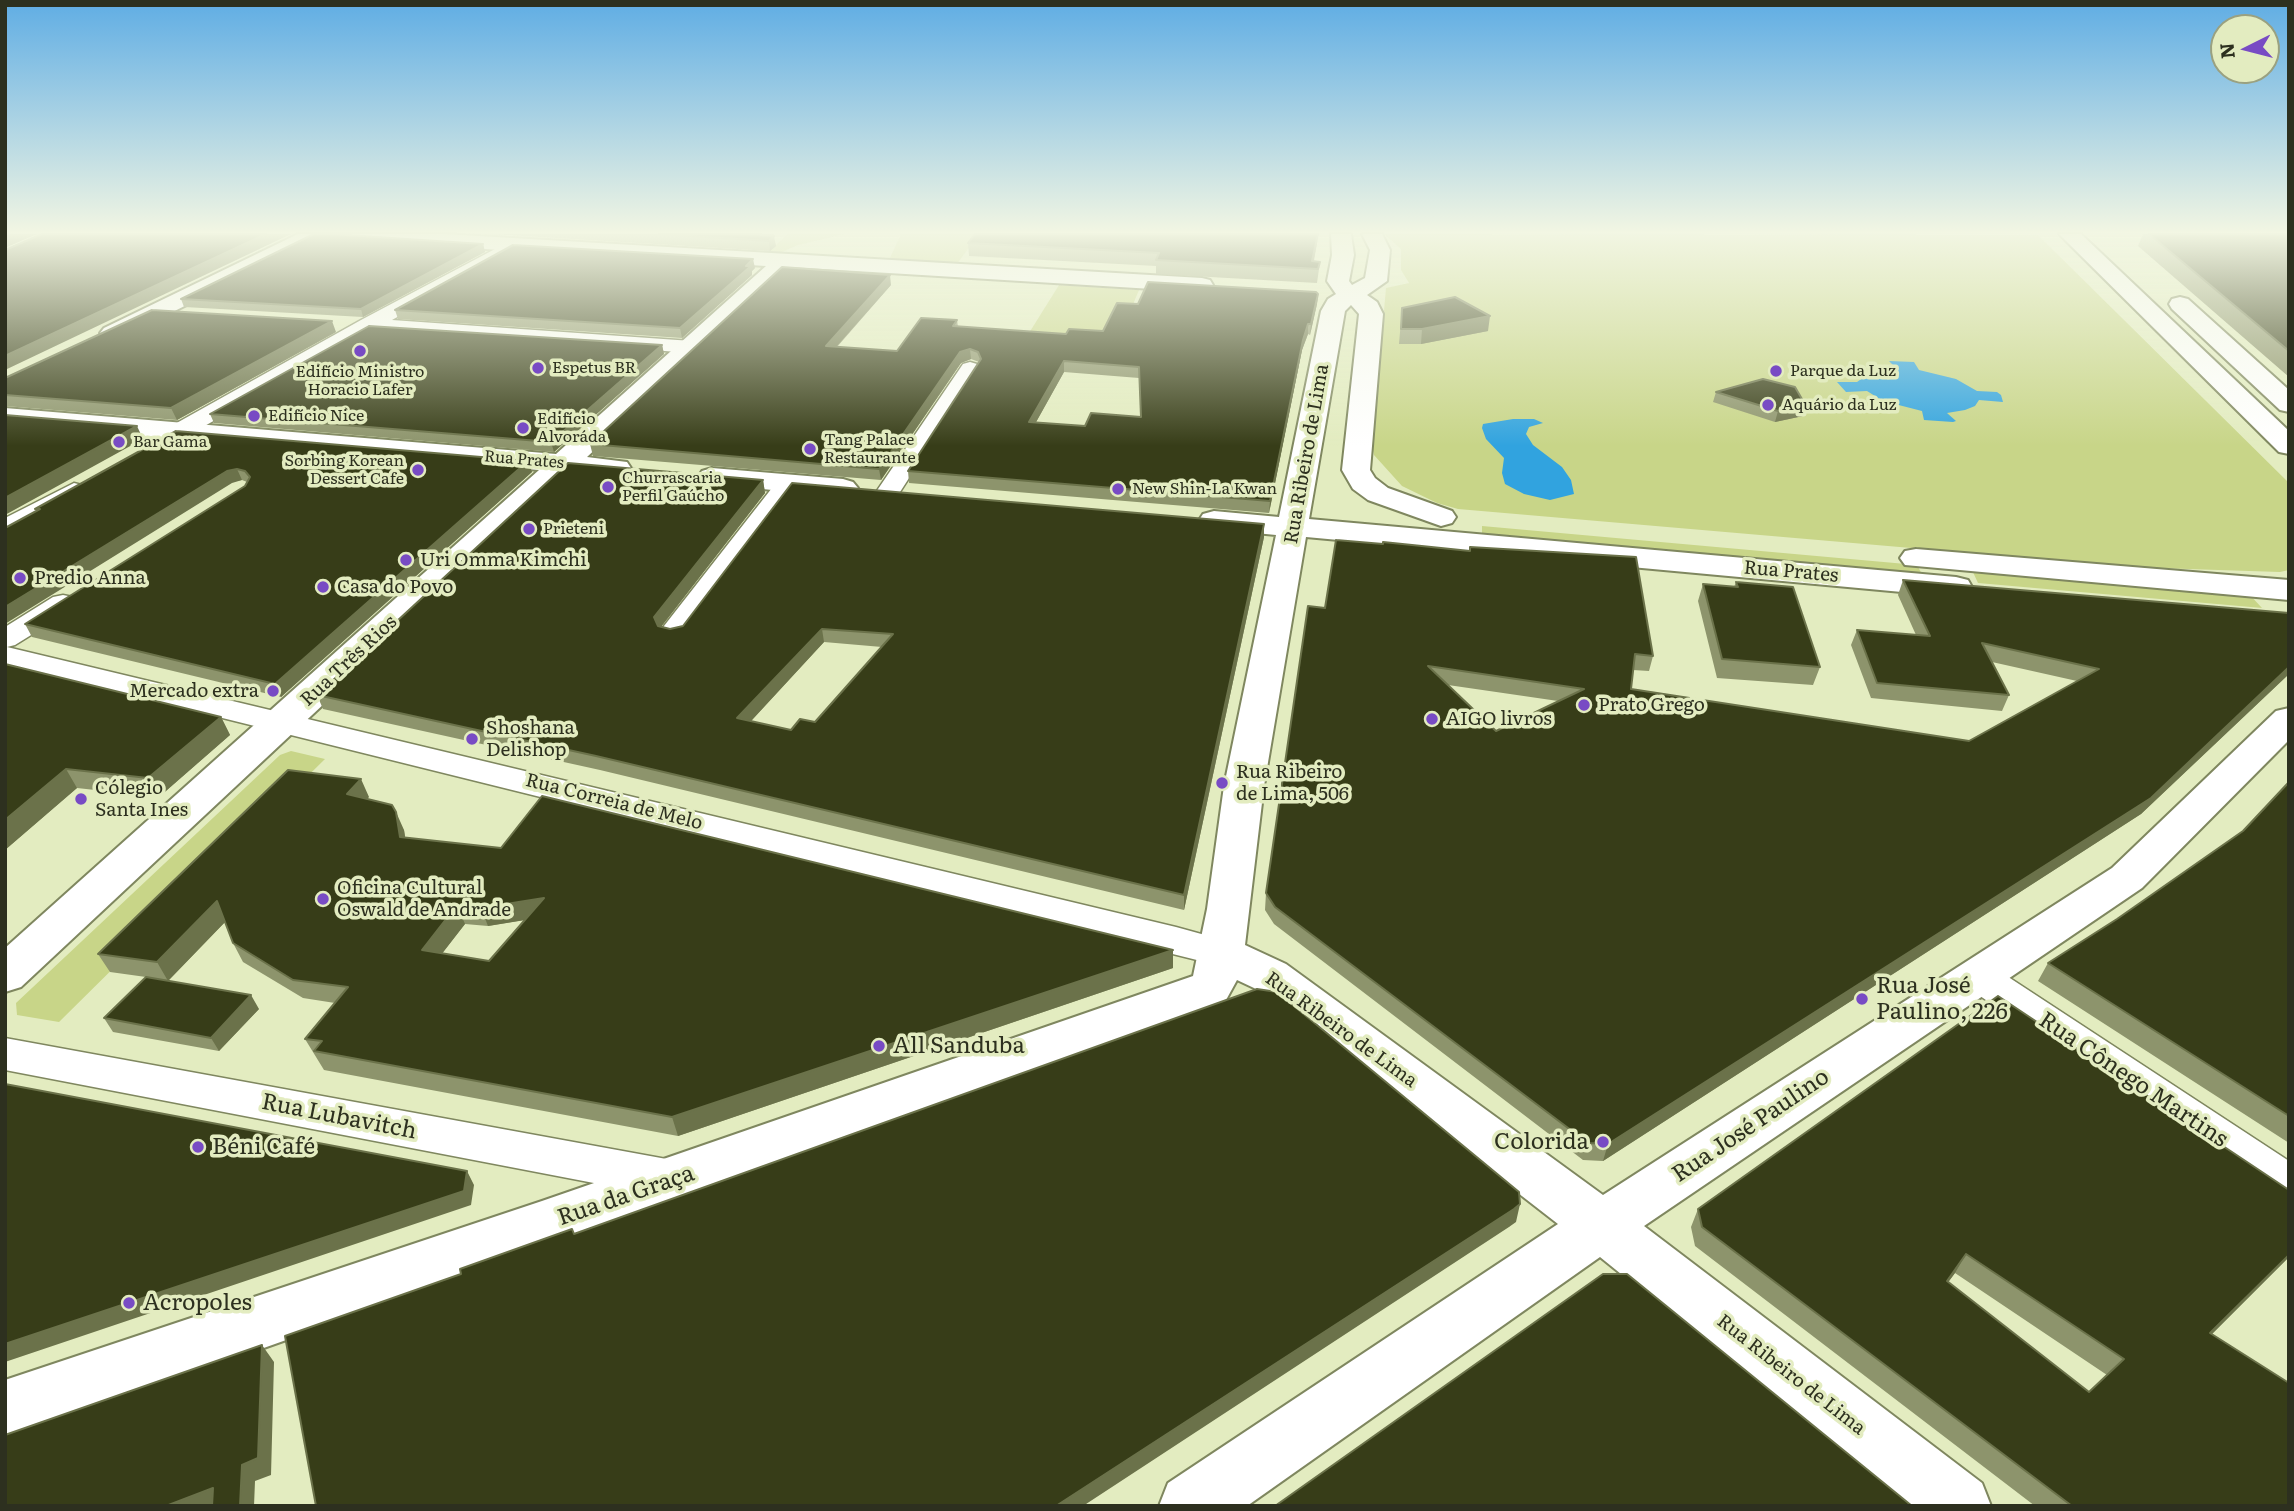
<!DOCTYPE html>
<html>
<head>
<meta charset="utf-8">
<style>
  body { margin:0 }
  #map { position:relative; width:2294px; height:1511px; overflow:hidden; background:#e3ecc0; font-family:Literata,serif }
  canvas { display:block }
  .frame { position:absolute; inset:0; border:7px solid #2d301f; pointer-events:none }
  .north { position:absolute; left:2210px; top:14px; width:70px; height:70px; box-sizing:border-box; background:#e3ecc0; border:2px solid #9aa180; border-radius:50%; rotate:264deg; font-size:19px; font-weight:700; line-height:28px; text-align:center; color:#2d301f }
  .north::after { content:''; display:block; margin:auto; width:24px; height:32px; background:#784bc4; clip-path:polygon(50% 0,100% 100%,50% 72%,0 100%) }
</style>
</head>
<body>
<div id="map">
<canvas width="2294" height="1511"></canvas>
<div class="frame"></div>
<div class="north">N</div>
</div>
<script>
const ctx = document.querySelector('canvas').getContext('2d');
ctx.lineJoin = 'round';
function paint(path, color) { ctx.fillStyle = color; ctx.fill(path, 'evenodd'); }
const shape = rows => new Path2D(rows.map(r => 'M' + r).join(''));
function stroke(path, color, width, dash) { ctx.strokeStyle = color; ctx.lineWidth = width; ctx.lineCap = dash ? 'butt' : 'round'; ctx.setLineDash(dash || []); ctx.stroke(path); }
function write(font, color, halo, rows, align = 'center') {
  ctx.font = font + ' Literata,serif'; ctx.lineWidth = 7; ctx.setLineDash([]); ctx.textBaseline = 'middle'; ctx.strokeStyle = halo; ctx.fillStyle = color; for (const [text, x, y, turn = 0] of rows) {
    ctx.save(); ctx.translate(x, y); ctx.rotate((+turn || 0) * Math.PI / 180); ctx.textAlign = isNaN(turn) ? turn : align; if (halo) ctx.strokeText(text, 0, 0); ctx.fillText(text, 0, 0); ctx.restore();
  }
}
paint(shape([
  [788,234,845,234,798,245,775,255,766,254],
  [901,234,979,234,957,264,889,260],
  [1384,234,2038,235,2289,483,2289,570,2280,572,2157,568,2039,559,1458,509,1437,503,1402,486,1374,455,1372,446,1386,288,1409,283,1401,270,1401,249],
  [1059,285,1139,290,1134,302,1134,314,1103,341,1024,341],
  [1482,526,1917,565,1924,578,1482,538],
  [1972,570,2249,594,2262,608,1978,583],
  [291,751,325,759,59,1022,17,1015,16,1003,280,755]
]), '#c8d588');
paint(shape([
  [1889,361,1914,362,1919,370,1956,379,1977,391,1997,392,2001,395,2003,402,1979,400,1975,406,1965,410,1947,413,1956,421,1953,422,1924,420,1922,411,1883,401,1867,391,1846,392,1837,382,1857,382,1874,370,1896,368],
  [1513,419,1534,419,1543,423,1529,427,1526,434,1533,445,1562,467,1571,480,1574,494,1550,500,1524,494,1505,484,1502,473,1504,458,1486,439,1482,428,1483,424]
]), '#31a3df');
const street = shape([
  [512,240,518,241,521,245,518,249,392,320,692,341,699,343,702,347,699,351,692,353,374,330,164,449,148,449,145,444,148,439,361,320,512,240],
  [970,362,977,364,980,368,900,492,896,497,888,499,880,497,876,492,963,364,970,362],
  [787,477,795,479,799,484,684,638,674,640,664,638,660,632,664,626,779,479,787,477],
  [74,483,82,485,86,490,82,495,5,535,5,518,74,483],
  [63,595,73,597,77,603,73,609,15,645,7,647,1176,927,1234,943,1240,953,1234,963,1221,966,5,664,5,627,53,597,63,595],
  [1977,961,1990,965,2289,1161,2289,1203,2274,1197,1964,985,1958,975,1964,965,1977,961],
  [5,1038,672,1160,687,1166,694,1179,687,1192,672,1198,5,1070,5,1038]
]);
const secondary = shape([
  [298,234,444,234,1202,278,1210,280,1213,285,1210,290,1202,292,790,267,587,457,627,462,631,468,627,474,617,477,571,473,21,987,5,992,5,948,539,470,5,424,5,408,556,454,766,266,335,240,325,234,322,238,120,338,112,340,104,338,100,333,104,328,298,234],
  [1331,234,1351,234,1354,255,1349,281,1352,285,1365,278,1370,250,1362,234,1382,234,1390,250,1387,281,1367,295,1377,302,1383,314,1370,470,1375,478,1388,488,1452,511,1456,517,1452,523,1441,526,1368,500,1353,489,1342,470,1359,314,1351,305,1345,311,1309,519,1956,577,1968,580,1972,587,1968,594,1956,597,1306,537,1264,786,1245,945,1286,964,1603,1195,2112,868,2276,711,2289,708,2289,740,2142,888,1644,1226,1982,1483,1991,1506,1908,1506,1600,1257,1247,1506,1159,1506,1168,1483,1558,1224,1254,988,1237,980,1226,1000,542,1249,5,1440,5,1380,542,1201,1193,976,1207,909,1224,786,1276,535,1214,529,1203,526,1199,520,1203,514,1214,511,1279,517,1321,311,1328,299,1336,294,1327,281,1332,255,1331,234],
  [2059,234,2081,234,2289,431,2289,454,2279,452,2059,234],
  [2180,297,2188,299,2289,390,2289,412,2280,410,2172,309,2169,304,2172,299,2180,297],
  [712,468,843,479,853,482,858,488,853,494,843,497,702,483,698,477,702,471,712,468],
  [1916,549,2289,580,2289,600,1905,565,1900,558,1905,551,1916,549]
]);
stroke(street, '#7f875f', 3);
stroke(secondary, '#7f875f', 4);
paint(street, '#fff');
paint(secondary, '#fff');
paint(shape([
  [490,234,775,234,773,236,776,246,770,251],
  [2143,234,2289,234,2289,377,2138,246],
  [332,235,483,244,485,252,363,317,184,307,181,299],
  [968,243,1317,243,1314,261,1320,262,1317,283,1156,274,1156,266,969,256],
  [755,268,752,271,752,275,682,338,398,319,395,310],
  [891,285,837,347,897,351,957,320,958,327,1066,334,1103,331,1138,304,1318,294,1317,304,1310,335,1308,334,1302,350,1269,513,909,483,908,471,979,362,971,359,961,363,881,480,593,456,590,444],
  [1064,372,1139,378,1141,417,1085,426,1036,422],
  [1402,308,1488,331,1421,344,1399,344],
  [336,332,177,420,5,406,5,378],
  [662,345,664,354,554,452,214,423,210,414],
  [1716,392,1803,416,1775,422,1713,402],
  [176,431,528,461,532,472,281,697,32,637,25,624,245,486,247,482,242,480,37,511,35,509],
  [763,480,765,493,661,626,670,629,1264,537,1184,910,600,770,323,709,317,695],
  [824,642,882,647,815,722,791,730,751,721],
  [1470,547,1653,656,1649,671,1633,670,1631,689,1969,741,2077,681,1992,662,2009,695,2002,711,1871,698,1851,645,1857,630,1916,635,1898,595,1903,580,2289,613,2289,674,2141,814,1603,1161,1583,1160,1274,924,1265,910,1266,893,1325,608,1469,551],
  [1448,685,1510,694,1558,701,1496,731],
  [1736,582,1820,667,1813,685,1717,678,1698,601,1703,584,1734,587],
  [5,664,221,717,230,735,159,797,77,788,5,850],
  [2289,782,2289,1143,2038,981,2048,963,2117,919,2243,831],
  [369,797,367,799,404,830,405,837,1173,950,1173,968,678,1136,324,1070,305,1039,335,1003,303,998,243,962,233,943,225,922,168,981,259,1009,219,1051,113,1032,104,1018,146,977,110,972,98,954],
  [524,920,489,961,442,953,465,924,488,926],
  [2289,1190,2289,1257,2212,1334,2289,1506,2035,1506,1695,1246,1691,1227,1698,1209],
  [1955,1273,2107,1375,2089,1392,1948,1282]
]), '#8d946c');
paint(shape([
  [9,234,37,234,5,248,5,236],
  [266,234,291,234,5,370,5,356],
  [1318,234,1317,243,1312,269,1312,261],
  [774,236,776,246,770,251,769,241],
  [483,244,485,252,363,317,361,309],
  [753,259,755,268,752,271,752,275,682,338,680,328],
  [890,275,891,285,828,356,826,346],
  [1318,294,1317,304,1310,335,1311,324],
  [1490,316,1488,331,1421,344,1422,329],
  [332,321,336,332,177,420,171,408],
  [1308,324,1308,334,1302,350,1269,513,1270,501,1303,340],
  [662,345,664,354,554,452,551,442],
  [970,349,971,359,961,363,881,480,879,469,960,352],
  [1064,361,1064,372,1030,433,1029,422],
  [1806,406,1803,416,1775,422,1778,411],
  [137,426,143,439,5,515,5,498],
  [528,461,532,472,281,697,275,684],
  [237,469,242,480,232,483,5,624,5,607,227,471],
  [763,480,765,493,658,631,654,617],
  [1264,524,1264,537,1184,910,1184,895],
  [822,629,824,642,740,733,737,718],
  [2289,667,2289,674,2141,814,1603,1161,1608,1144],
  [221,717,230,735,159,797,148,778],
  [66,769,77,788,5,850,5,820],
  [361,779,369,797,355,812,347,794],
  [396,812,404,830,408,855,400,837],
  [544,898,550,916,488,926,481,908],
  [217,901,227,920,168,981,157,962],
  [457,905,465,924,431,968,422,950],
  [1173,950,1173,968,678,1136,672,1117],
  [251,995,259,1009,219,1051,211,1038],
  [467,1171,474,1185,471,1205,5,1362,5,1344],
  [1520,1204,1516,1222,1509,1227,1083,1506,1056,1506],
  [1966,1254,1955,1273,1936,1299,1947,1281],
  [2289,1255,2289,1257,2195,1351,2210,1333],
  [262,1345,274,1362,271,1475,255,1481,254,1506,240,1506,242,1465],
  [213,1488,223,1506,166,1506]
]), '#6b724a');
const building = shape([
  [42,234,266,234,5,356,5,250,42,234],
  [314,234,331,234,483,244,361,309,181,299,314,234],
  [659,234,761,234,760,235,774,236,769,241,659,234],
  [975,234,1318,234,1312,261,1320,262,1318,269,1156,260,1159,253,968,243,975,234],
  [2149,234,2289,234,2289,351,2149,234],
  [513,245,753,259,746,266,751,266,680,328,395,310,513,245],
  [782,267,890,275,826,346,897,351,921,318,957,320,953,326,1066,334,1069,329,1103,331,1117,303,1138,304,1148,282,1316,292,1318,294,1311,324,1308,324,1303,340,1270,501,908,471,981,359,978,352,970,349,960,352,879,469,590,444,782,267],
  [1064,361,1139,367,1141,417,1091,413,1085,426,1029,422,1064,361],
  [1455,297,1490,316,1422,329,1401,329,1402,308,1455,297],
  [152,310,332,321,171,408,5,395,5,378,152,310],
  [369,326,662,345,551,442,210,414,369,326],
  [1763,379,1795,387,1806,406,1778,411,1716,392,1763,379],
  [5,415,137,426,5,498,5,415],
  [176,431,528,461,275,684,25,624,245,486,250,477,245,471,237,469,227,471,5,607,5,528,40,509,35,509,176,431],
  [568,463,763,480,654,617,658,626,670,629,683,626,792,483,1264,524,1184,895,596,756,317,695,568,463],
  [822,629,893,634,815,722,800,719,791,730,737,718,822,629],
  [1336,540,1383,544,1383,542,1470,551,1470,547,1636,557,1653,656,1635,654,1631,689,1969,741,2099,669,1982,643,2009,695,1877,683,1857,630,1930,636,1903,580,2289,613,2289,667,2151,798,1608,1144,1588,1143,1275,907,1266,893,1308,606,1325,608,1336,540],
  [1428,666,1584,689,1496,731,1428,666],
  [1736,582,1793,587,1820,667,1722,659,1703,584,1738,587,1736,582],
  [5,664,221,717,148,778,66,769,5,820,5,664],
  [288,770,361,779,347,794,392,805,396,812,400,837,501,848,542,796,1173,950,672,1117,314,1051,322,1041,305,1039,348,987,293,980,233,943,217,901,157,962,98,954,288,770],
  [544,898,489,961,422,950,457,905,481,908,544,898],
  [2289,782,2289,1116,2048,963,2117,919,2243,831,2289,782],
  [146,977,251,995,211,1038,104,1018,146,977],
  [1257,989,1277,992,1519,1192,1520,1204,1514,1209,1056,1506,316,1506,285,1336,461,1274,460,1269,572,1229,574,1234,1257,989],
  [1998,996,2289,1190,2289,1255,2210,1333,2289,1383,2289,1506,2072,1506,1702,1227,1698,1209,1998,996],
  [1966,1254,2124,1359,2089,1392,1947,1281,1966,1254],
  [5,1084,467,1171,464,1191,5,1344,5,1084],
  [1603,1274,1627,1274,1912,1506,1275,1506,1603,1274],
  [262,1345,258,1458,242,1465,240,1506,212,1506,213,1488,166,1506,5,1506,5,1435,262,1345]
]);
paint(building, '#373d18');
stroke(building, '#6b724a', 2);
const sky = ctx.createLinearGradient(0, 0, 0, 446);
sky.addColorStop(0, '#5fade4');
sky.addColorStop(0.52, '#f2f6e3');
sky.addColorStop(1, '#f2f6e300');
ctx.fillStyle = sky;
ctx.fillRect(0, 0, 2294, 446);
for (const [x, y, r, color] of [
  [360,351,7,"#784bc4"],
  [538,368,7,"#784bc4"],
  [1776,371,7,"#784bc4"],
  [1768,405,7,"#784bc4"],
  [254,416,7,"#784bc4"],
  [523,428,7,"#784bc4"],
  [119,442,7,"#784bc4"],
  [810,449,7,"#784bc4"],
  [418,470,7,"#784bc4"],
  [608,487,7,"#784bc4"],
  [1118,489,7,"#784bc4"],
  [529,529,7,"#784bc4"],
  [406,560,7,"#784bc4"],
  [20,578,7,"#784bc4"],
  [323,587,7,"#784bc4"],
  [273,691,7,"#784bc4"],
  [1584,705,7,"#784bc4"],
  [1432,719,7,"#784bc4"],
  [472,739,7,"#784bc4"],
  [1222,783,7,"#784bc4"],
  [81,799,7,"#784bc4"],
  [323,899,7,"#784bc4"],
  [1862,999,7,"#784bc4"],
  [879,1046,7,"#784bc4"],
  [1603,1142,7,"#784bc4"],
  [198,1147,7,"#784bc4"],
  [129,1303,7,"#784bc4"]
]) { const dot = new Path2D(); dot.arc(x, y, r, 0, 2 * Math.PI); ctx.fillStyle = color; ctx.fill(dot); stroke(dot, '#e3ecc0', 2.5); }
write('16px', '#2d301f', '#e3ecc0', [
  ["Espetus BR",552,368],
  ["Parque da Luz",1790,371],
  ["Edifício Ministro",360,372,"center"],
  ["Horacio Lafer",360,390,"center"],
  ["Aquário da Luz",1782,405],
  ["Edifício Nice",268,416],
  ["Edifício",537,419],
  ["Alvoráda",537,437],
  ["Tang Palace",824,440],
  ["Restaurante",824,458],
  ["Bar Gama",133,442],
  ["Sorbing Korean",404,461,"right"],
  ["Dessert Cafe",404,479,"right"],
  ["Churrascaria",622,478],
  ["Perfil Gaúcho",622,496],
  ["New Shin-La Kwan",1132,489],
  ["Prieteni",543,529]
], 'left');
write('16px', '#2d301f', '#e3ecc0', [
  ["Rua Prates",524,460,5]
]);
write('19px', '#2d301f', '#e3ecc0', [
  ["Rua Ribeiro de Lima",1307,454,-80],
  ["Rua Prates",1791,572,5],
  ["Rua Três Rios",349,661,-43],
  ["Rua Correia de Melo",614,802,14],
  ["Rua Ribeiro de Lima",1341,1030,36],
  ["Rua Ribeiro de Lima",1791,1375,38]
]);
write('19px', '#2d301f', '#e3ecc0', [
  ["Uri Omma Kimchi",420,560],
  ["Predio Anna",34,578],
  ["Casa do Povo",337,587],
  ["Mercado extra",259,691,"right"],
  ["Prato Grego",1598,705],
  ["AIGO livros",1446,719],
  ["Shoshana",486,728],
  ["Delishop",486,750],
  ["Rua Ribeiro",1236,772],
  ["de Lima, 506",1236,794],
  ["Cólegio",95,788],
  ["Santa Ines",95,810],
  ["Oficina Cultural",337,888],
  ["Oswald de Andrade",337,910]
], 'left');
write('23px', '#2d301f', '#e3ecc0', [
  ["Rua José",1876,986],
  ["Paulino, 226",1876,1012],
  ["All Sanduba",893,1046],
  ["Colorida",1589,1142,"right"],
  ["Béni Café",212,1147],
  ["Acropoles",143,1303]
], 'left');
write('23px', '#2d301f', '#e3ecc0', [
  ["Rua Cônego Martins",2133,1080,34],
  ["Rua Lubavitch",339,1117,11],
  ["Rua José Paulino",1751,1126,-34],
  ["Rua da Graça",626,1196,-19]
]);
</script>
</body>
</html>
